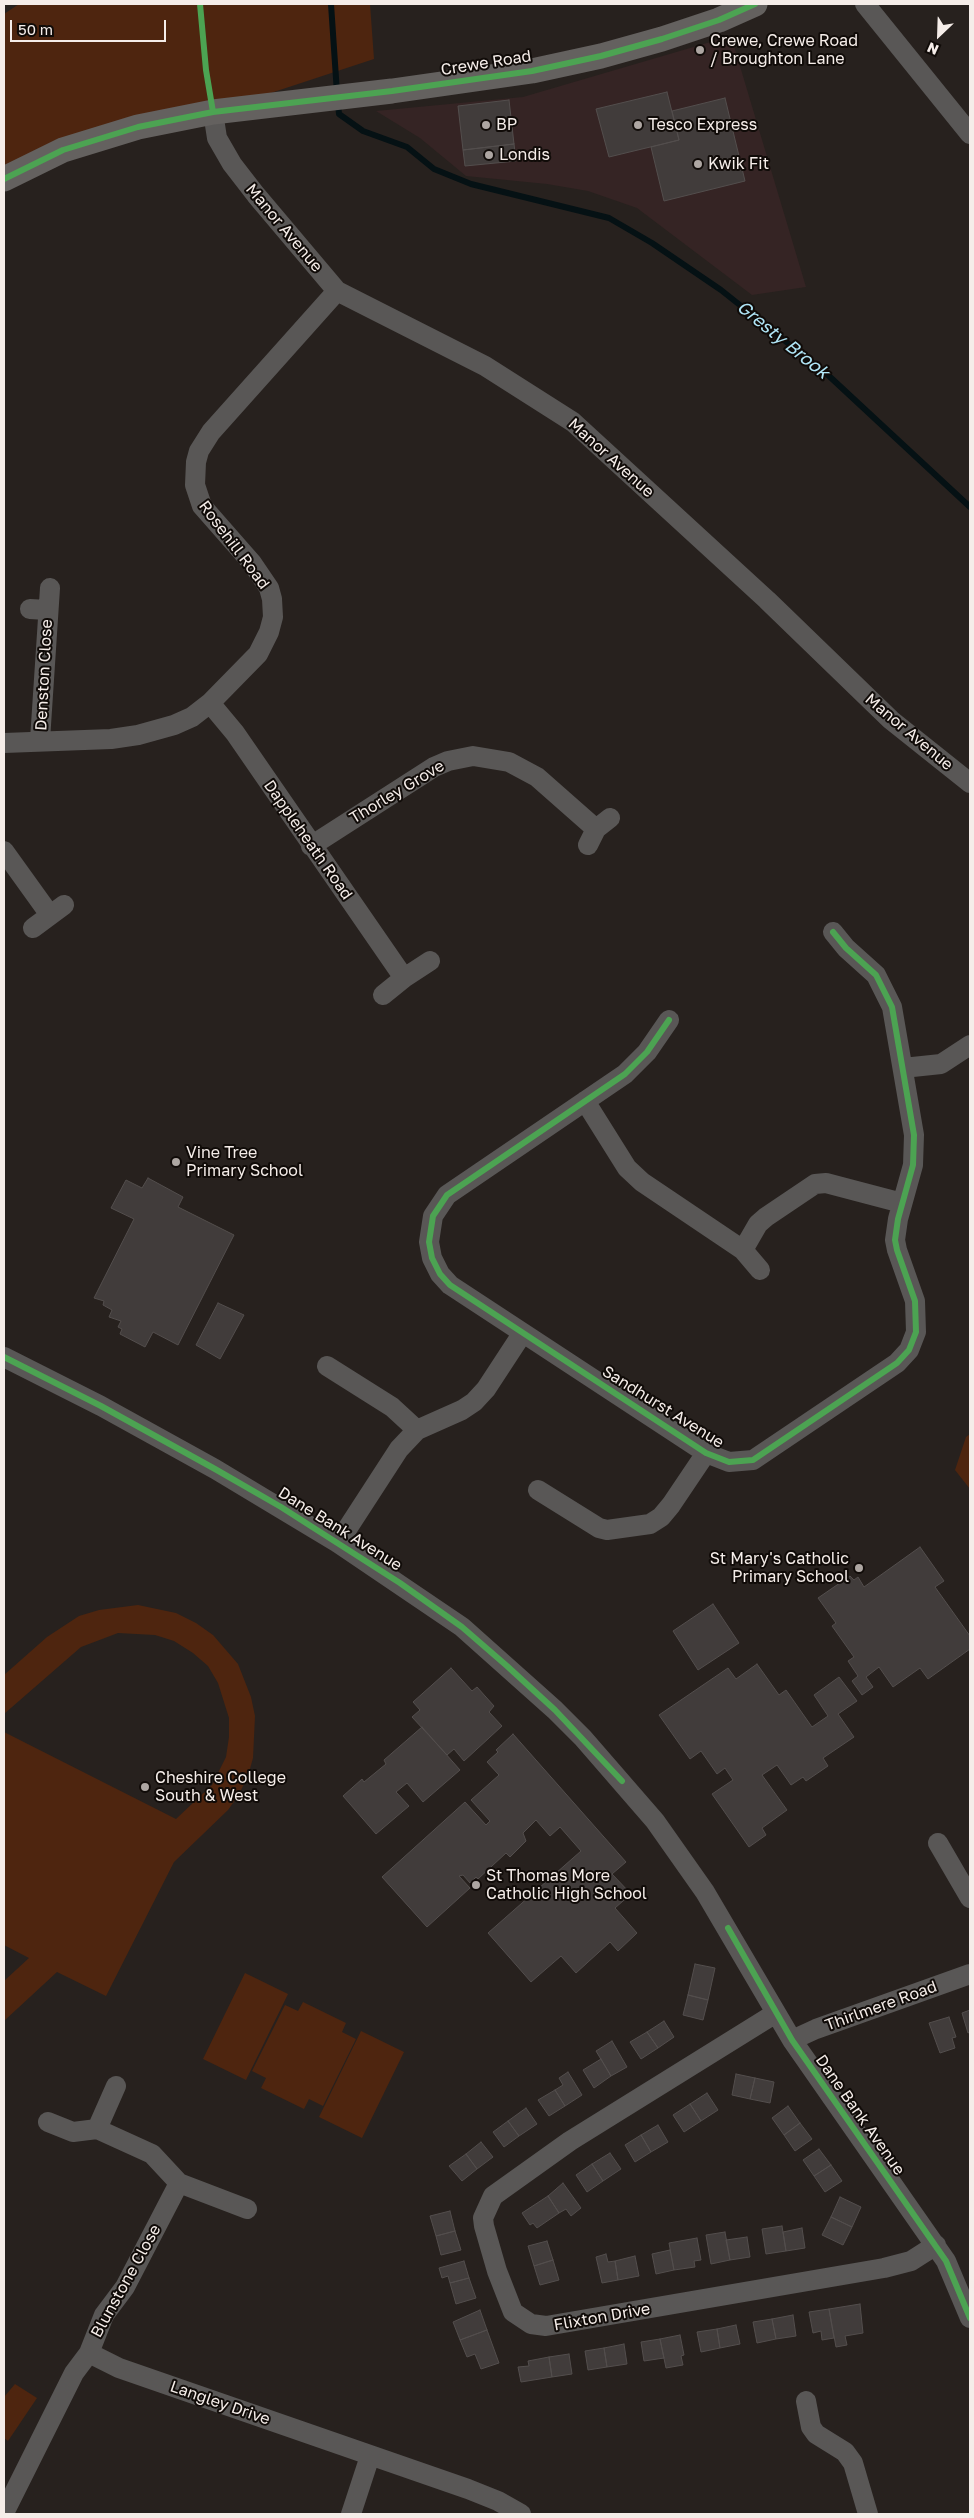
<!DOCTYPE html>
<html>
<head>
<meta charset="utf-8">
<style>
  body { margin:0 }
  #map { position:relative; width:974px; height:2518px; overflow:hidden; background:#27211e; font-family:"Golos Text",sans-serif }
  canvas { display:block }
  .frame { position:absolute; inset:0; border:5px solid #f5ede9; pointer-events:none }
  .north { position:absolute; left:914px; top:10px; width:50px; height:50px; -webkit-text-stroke:4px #100b08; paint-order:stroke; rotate:204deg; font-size:14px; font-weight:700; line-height:20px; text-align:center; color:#f5ede9 }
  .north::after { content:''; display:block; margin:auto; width:18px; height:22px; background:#f5ede9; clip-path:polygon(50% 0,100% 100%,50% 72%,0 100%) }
  .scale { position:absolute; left:10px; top:20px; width:156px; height:22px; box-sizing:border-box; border:2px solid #f5ede9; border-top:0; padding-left:6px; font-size:15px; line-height:18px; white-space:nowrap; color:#f5ede9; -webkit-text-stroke:4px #100b08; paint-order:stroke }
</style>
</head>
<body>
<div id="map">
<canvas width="974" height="2518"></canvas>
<div class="frame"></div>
<div class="north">N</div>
<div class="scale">50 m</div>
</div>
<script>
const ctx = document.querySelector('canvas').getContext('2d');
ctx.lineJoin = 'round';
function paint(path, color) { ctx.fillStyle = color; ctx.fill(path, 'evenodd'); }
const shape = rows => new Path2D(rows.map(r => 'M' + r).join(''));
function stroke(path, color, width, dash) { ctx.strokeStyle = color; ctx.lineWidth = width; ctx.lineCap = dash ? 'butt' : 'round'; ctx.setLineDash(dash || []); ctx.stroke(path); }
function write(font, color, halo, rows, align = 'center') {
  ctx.font = font + ' "Golos Text",sans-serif'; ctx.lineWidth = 4; ctx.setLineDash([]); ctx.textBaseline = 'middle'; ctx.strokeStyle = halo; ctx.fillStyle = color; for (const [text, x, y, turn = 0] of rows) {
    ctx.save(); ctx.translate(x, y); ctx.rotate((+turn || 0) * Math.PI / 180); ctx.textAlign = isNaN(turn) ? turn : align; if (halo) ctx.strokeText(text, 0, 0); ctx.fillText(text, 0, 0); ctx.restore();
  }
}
paint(shape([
  [731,36,806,287,752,295,637,208,588,191,547,184,466,176,420,138,376,111,523,97]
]), '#352424');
paint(shape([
  [19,4,370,4,374,59,213,112,4,175,4,14],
  [970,1434,970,1489,955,1470,966,1437],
  [138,1605,176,1613,196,1623,213,1635,238,1664,251,1697,255,1716,253,1758,248,1776,238,1796,228,1810,174,1862,106,1996,57,1972,4,2021,4,1981,29,1958,4,1945,4,1732,176,1819,212,1785,226,1757,229,1737,229,1718,218,1683,208,1666,193,1653,174,1641,155,1635,118,1633,81,1647,4,1714,4,1675,47,1637,79,1616,99,1610],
  [245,1973,288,1994,246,2080,203,2059],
  [303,2002,346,2023,342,2032,356,2039,323,2106,309,2099,304,2109,261,2088,266,2078,252,2071,285,2005,298,2011],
  [361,2031,404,2052,362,2138,319,2117],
  [15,2384,37,2398,8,2441,4,2438,4,2397]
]), '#4e250f');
stroke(shape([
  [331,4,337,93],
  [338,103,339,114,363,131,407,147,434,169,471,184,609,218,652,243,721,290,829,376,970,507]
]), '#051114', 6);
const building = shape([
  [667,92,679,140,609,157,596,109,667,92],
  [725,98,745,181,664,201,651,147,679,140,672,111,725,98],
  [509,100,514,144,463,150,458,106,509,100],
  [514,144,516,161,465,166,463,150,514,144],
  [148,1178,183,1197,178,1207,234,1235,178,1345,153,1332,145,1347,120,1334,122,1329,118,1327,121,1321,109,1317,112,1310,103,1305,104,1301,94,1298,134,1219,111,1208,126,1180,142,1188,148,1178],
  [218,1303,244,1315,220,1359,196,1345,218,1303],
  [920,1547,944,1581,935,1587,970,1636,970,1649,928,1679,920,1668,893,1687,879,1667,866,1677,873,1687,862,1695,852,1681,858,1676,848,1661,854,1657,832,1626,836,1623,818,1598,850,1576,854,1580,858,1577,864,1587,920,1547],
  [713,1604,739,1643,698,1670,673,1631,713,1604],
  [757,1664,779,1695,786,1690,812,1727,828,1716,814,1695,839,1677,857,1701,838,1714,854,1737,823,1758,828,1766,806,1781,803,1777,791,1785,777,1765,762,1775,787,1810,762,1828,766,1835,749,1847,712,1794,733,1780,725,1768,717,1774,701,1751,690,1759,659,1715,728,1668,736,1679,757,1664],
  [451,1668,472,1691,477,1687,494,1706,489,1712,502,1726,464,1761,454,1749,447,1755,412,1717,420,1710,413,1702,451,1668],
  [422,1727,460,1770,423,1802,407,1783,396,1792,409,1806,376,1834,343,1796,362,1779,364,1782,386,1764,384,1760,422,1727],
  [513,1734,626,1862,612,1874,631,1894,615,1908,637,1933,618,1951,610,1942,576,1973,561,1956,531,1982,488,1933,581,1851,560,1827,550,1836,536,1820,523,1833,526,1841,510,1857,506,1853,478,1879,476,1877,470,1883,463,1875,459,1876,470,1888,427,1927,382,1877,465,1802,486,1825,490,1821,471,1800,499,1775,487,1762,498,1752,496,1750,513,1734],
  [695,1964,715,1968,708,2000,688,1995,695,1964],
  [688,1995,708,2000,703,2020,683,2015,688,1995],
  [970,2010,970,2032,968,2033,962,2013,970,2010],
  [949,2017,956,2037,952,2038,955,2048,940,2053,929,2023,949,2017],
  [664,2021,674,2037,658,2048,647,2032,664,2021],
  [647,2032,658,2048,641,2059,630,2042,647,2032],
  [612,2041,627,2067,611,2076,596,2051,612,2041],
  [601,2059,611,2076,594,2088,583,2070,601,2059],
  [568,2072,582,2095,565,2106,555,2090,563,2085,559,2078,568,2072],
  [736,2074,755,2078,750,2099,732,2095,736,2074],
  [755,2078,774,2082,770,2103,750,2099,755,2078],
  [555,2090,565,2106,549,2116,538,2100,555,2090],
  [707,2093,718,2110,701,2121,690,2104,707,2093],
  [690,2104,701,2121,684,2132,673,2115,690,2104],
  [788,2106,800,2123,784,2135,772,2118,788,2106],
  [526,2108,537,2124,519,2136,508,2121,526,2108],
  [508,2121,519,2136,504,2147,493,2132,508,2121],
  [800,2123,812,2139,795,2151,784,2135,800,2123],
  [658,2125,668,2142,651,2152,641,2135,658,2125],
  [641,2135,651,2152,635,2162,625,2145,641,2135],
  [481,2142,493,2157,477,2169,466,2154,481,2142],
  [819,2149,831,2165,814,2176,803,2160,819,2149],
  [610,2153,621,2169,603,2181,592,2164,610,2153],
  [466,2154,477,2169,462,2181,449,2166,466,2154],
  [592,2164,603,2181,587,2192,576,2175,592,2164],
  [831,2165,842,2181,825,2192,814,2176,831,2165],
  [563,2183,581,2208,571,2216,566,2209,559,2213,548,2196,563,2183],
  [548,2196,559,2213,537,2228,533,2223,530,2225,522,2213,548,2196],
  [840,2197,861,2207,852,2227,831,2217,840,2197],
  [450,2211,455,2231,436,2236,430,2216,450,2211],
  [831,2217,852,2227,843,2245,822,2235,831,2217],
  [782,2226,786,2251,766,2254,762,2229,782,2226],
  [802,2228,805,2248,786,2251,783,2232,802,2228],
  [455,2231,461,2250,441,2255,436,2236,455,2231],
  [725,2232,730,2260,711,2264,706,2235,725,2232],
  [747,2237,750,2257,730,2260,726,2240,747,2237],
  [697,2238,701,2260,694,2261,695,2267,674,2270,669,2243,697,2238],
  [547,2241,553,2260,534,2266,528,2246,547,2241],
  [670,2250,674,2270,656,2274,652,2254,670,2250],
  [606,2254,608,2262,615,2261,618,2280,602,2283,596,2257,606,2254],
  [635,2256,639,2276,618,2280,615,2261,635,2256],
  [553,2260,559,2280,540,2285,534,2266,553,2260],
  [464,2261,469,2278,450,2283,448,2276,442,2278,439,2268,464,2261],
  [469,2278,476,2298,456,2304,450,2283,469,2278],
  [860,2304,863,2333,845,2336,847,2345,836,2347,829,2309,860,2304],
  [829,2309,834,2338,822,2340,821,2331,813,2333,809,2312,829,2309],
  [480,2310,487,2330,460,2340,453,2322,480,2310],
  [793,2315,796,2336,776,2339,772,2319,793,2315],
  [772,2319,776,2339,757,2343,753,2322,772,2319],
  [736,2325,740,2344,720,2348,717,2329,736,2325],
  [717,2329,720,2348,701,2352,697,2332,717,2329],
  [487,2330,499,2363,481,2369,475,2354,467,2357,460,2340,487,2330],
  [680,2335,684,2355,681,2356,683,2365,666,2368,660,2339,680,2335],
  [660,2339,664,2358,644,2361,641,2342,660,2339],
  [624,2344,627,2364,607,2367,604,2348,624,2344],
  [604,2348,607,2367,588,2370,585,2351,604,2348],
  [569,2354,572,2374,552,2377,549,2357,569,2354],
  [549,2357,552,2377,521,2382,518,2367,529,2366,528,2361,549,2357]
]);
paint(building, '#413c3b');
stroke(building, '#534e4d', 1);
stroke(shape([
  [865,4,970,134],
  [213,112,217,138,232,164,256,195,337,291,485,366,573,422,767,600,891,720,970,783],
  [30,609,47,610],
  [210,703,235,733,404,978,383,995],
  [40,740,50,588],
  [4,743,111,739,138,735,174,725,192,717,210,703,258,654,269,632,273,617,272,599,269,588,252,563,202,506,195,485,196,462,199,451,211,432,337,291],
  [596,829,610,818],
  [311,846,434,767,448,761,473,756,509,762,537,777,596,829,588,845],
  [4,851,50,915],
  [33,928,64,905],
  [404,978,430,961],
  [669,1020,647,1052,625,1074,447,1195,433,1216,429,1242,432,1258,440,1274,450,1285,706,1453,729,1462,753,1460,897,1363,909,1350,916,1332,915,1301,897,1250,895,1240,898,1219,913,1165,914,1135,892,1007,876,975,846,948,833,932],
  [903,1068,941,1064,970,1045],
  [585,1101,627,1168,642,1182,743,1250,758,1224,766,1217,815,1184,826,1183,902,1203],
  [743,1250,760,1270],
  [4,1357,101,1406,215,1469,338,1543,462,1627,555,1710,583,1738,655,1821,705,1892,792,2040,946,2261,970,2318],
  [327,1366,392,1407,417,1430],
  [538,1490,599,1528,607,1530,650,1524,661,1517,671,1505,706,1453],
  [338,1543,399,1449,417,1430,462,1410,474,1402,486,1389,522,1334],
  [938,1843,970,1898],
  [776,2013,570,2141,493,2196,483,2218,484,2226,497,2271,513,2312,531,2324,546,2326,884,2268,911,2261,936,2245],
  [792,2040,816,2029,970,1974],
  [48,2122,73,2132,97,2129,152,2154,179,2183,125,2287,104,2315,89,2353],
  [97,2129,116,2086],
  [179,2183,247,2209],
  [806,2401,811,2427,816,2434,845,2452,853,2463,868,2514],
  [4,2513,74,2373,89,2353,119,2368,468,2489,498,2501,521,2514],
  [351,2514,370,2456]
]), '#595756', 20);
stroke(shape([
  [4,179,63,150,138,127,213,112,392,91,532,71,601,56,662,39,719,20,755,4]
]), '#64615f', 25);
stroke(shape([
  [200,4,206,70,213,112],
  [4,179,63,150,138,127,213,112,392,91,532,71,601,56,662,39,719,20,755,4],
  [669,1020,647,1052,625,1074,447,1195,433,1216,429,1242,432,1258,440,1274,450,1285,706,1453,729,1462,753,1460,897,1363,909,1350,916,1332,915,1301,897,1250,895,1240,898,1219,913,1165,914,1135,892,1007,876,975,846,948,833,932],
  [4,1357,101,1406,215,1469,281,1507,400,1583,462,1627,507,1666,555,1710,622,1781],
  [728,1928,792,2040,946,2261,970,2318]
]), '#4ca352', 6);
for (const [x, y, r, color] of [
  [700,50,5,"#ada6a2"],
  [486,125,5,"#ada6a2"],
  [638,125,5,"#ada6a2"],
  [489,155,5,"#ada6a2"],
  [698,164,5,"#ada6a2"],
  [176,1162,5,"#ada6a2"],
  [859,1568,5,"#ada6a2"],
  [145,1787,5,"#ada6a2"],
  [476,1885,5,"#ada6a2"]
]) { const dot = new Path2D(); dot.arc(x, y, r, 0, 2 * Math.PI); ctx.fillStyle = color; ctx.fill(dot); stroke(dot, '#100b08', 2); }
write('16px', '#f5ede9', '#100b08', [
  ["Crewe, Crewe Road",710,41],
  ["/ Broughton Lane",710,59],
  ["BP",496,125],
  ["Tesco Express",648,125],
  ["Londis",499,155],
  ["Kwik Fit",708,164],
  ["Vine Tree",186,1153],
  ["Primary School",186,1171],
  ["St Mary's Catholic",849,1559,"right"],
  ["Primary School",849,1577,"right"],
  ["Cheshire College",155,1778],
  ["South & West",155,1796],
  ["St Thomas More",486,1876],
  ["Catholic High School",486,1894]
], 'left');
write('16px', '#f5ede9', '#100b08', [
  ["Crewe Road",486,63,-9],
  ["Manor Avenue",284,228,50],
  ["Manor Avenue",611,458,42],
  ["Rosehill Road",234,545,53],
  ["Denston Close",44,675,-87],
  ["Manor Avenue",909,732,40],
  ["Thorley Grove",397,792,-31],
  ["Dappleheath Road",308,840,55],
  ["Sandhurst Avenue",663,1407,32],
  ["Dane Bank Avenue",340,1529,32],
  ["Thirlmere Road",881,2006,-20],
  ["Dane Bank Avenue",860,2115,55],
  ["Blunstone Close",126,2281,-61],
  ["Flixton Drive",602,2317,-10],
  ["Langley Drive",220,2403,19]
]);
write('italic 18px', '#b0e5f6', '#100b08', [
  ["Gresty Brook",783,340,39]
]);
</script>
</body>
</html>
